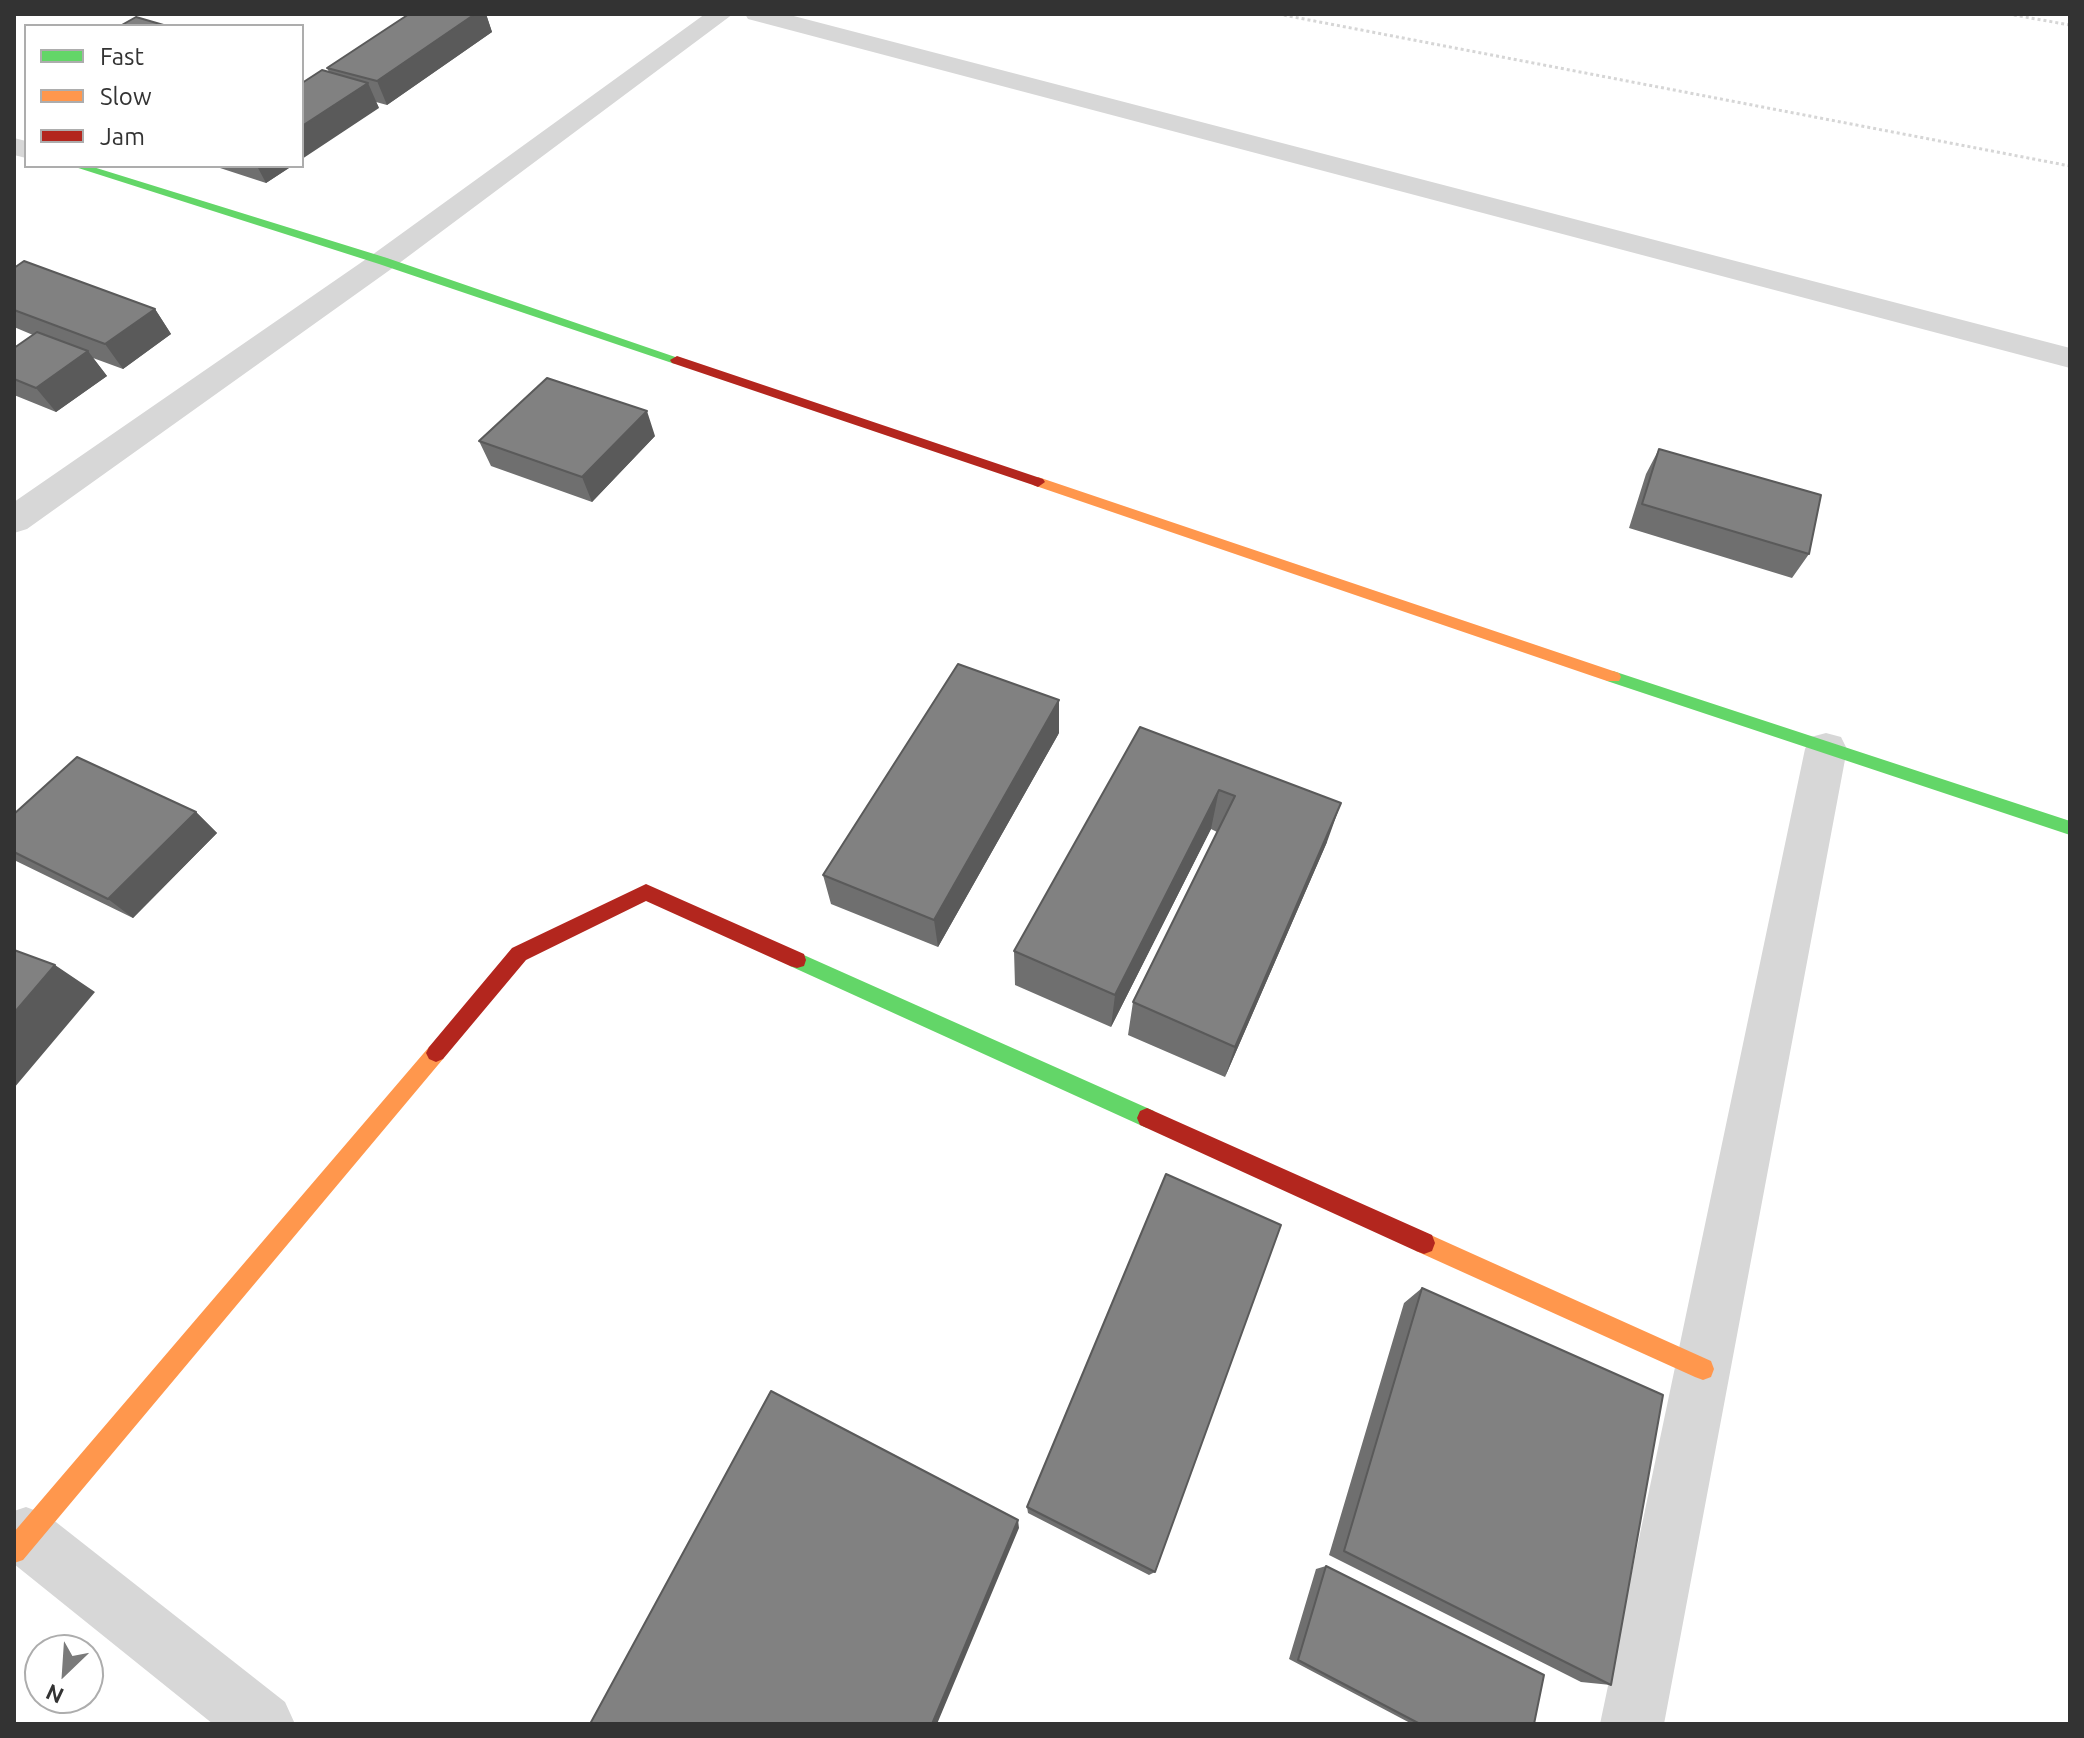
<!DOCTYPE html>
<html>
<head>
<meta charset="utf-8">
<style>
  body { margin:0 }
  #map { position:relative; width:2084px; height:1738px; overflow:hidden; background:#fff; font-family:Ubuntu,sans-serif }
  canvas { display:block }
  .frame { position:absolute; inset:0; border:16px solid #333; pointer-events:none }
  .legend { position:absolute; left:24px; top:24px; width:280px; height:144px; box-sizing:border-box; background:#fff; border:2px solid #adadad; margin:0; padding:10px 14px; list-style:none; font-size:24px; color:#333 }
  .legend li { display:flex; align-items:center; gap:16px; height:40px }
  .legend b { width:40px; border:2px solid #adadad }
  .north { position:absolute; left:24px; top:1634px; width:80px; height:80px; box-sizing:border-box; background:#fff; border:2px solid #adadad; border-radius:50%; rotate:205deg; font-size:22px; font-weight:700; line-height:32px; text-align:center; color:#333 }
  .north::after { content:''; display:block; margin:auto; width:28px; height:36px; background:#7a7a7a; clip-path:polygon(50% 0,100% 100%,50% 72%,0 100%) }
</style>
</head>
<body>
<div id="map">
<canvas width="2084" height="1738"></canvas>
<div class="frame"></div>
<ul class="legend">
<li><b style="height:10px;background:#63d668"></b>Fast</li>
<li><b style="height:10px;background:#ff974d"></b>Slow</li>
<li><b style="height:10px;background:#b3261e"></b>Jam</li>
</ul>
<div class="north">N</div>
</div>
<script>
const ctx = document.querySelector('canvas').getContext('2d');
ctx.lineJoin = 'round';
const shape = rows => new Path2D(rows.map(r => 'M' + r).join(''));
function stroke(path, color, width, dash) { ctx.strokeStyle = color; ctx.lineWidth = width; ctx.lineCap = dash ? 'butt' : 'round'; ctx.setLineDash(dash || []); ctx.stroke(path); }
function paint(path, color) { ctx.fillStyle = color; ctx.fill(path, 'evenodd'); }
stroke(shape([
  [1278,14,2070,166],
  [2008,14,2070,25]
]), '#d6d6d6', 3, [3, 3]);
paint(shape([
  [705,14,733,14,394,267,27,529,14,533,14,502,372,255,705,14],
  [745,14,786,14,2070,348,2070,368,748,19,745,14],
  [14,138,26,141,26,158,14,155,14,138],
  [1826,733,1841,737,1847,749,1664,1724,1600,1724,1805,749,1811,737,1826,733],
  [26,1507,47,1515,285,1702,295,1724,213,1724,14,1564,14,1511,26,1507]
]), '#d7d7d7');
paint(shape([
  [72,166,90,166,387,258,684,360,677,364,672,363,379,264,72,166],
  [1613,671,2070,821,2070,835,1607,681,1605,677,1607,673,1613,671],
  [797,952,1154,1111,1157,1118,1154,1125,1147,1128,1140,1125,790,966,788,960,790,954,797,952]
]), '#63d668');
paint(shape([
  [1038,477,1619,673,1621,677,1619,681,1607,681,1033,485,1031,482,1038,477],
  [436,1044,443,1047,446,1053,443,1059,23,1560,14,1563,14,1532,429,1047,436,1044],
  [1424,1232,1711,1361,1714,1369,1711,1377,1703,1380,1695,1377,1416,1251,1413,1243,1416,1235,1424,1232]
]), '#ff974d');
paint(shape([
  [677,356,1043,479,1045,482,1038,487,1033,485,672,363,670,360,677,356],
  [646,884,804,954,806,960,804,966,797,968,790,966,646,901,526,960,443,1059,436,1062,429,1059,426,1053,429,1047,512,948,646,884],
  [1147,1108,1432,1235,1435,1243,1432,1251,1424,1254,1416,1251,1140,1125,1137,1118,1140,1111,1147,1108]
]), '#b3261e');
paint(shape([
  [409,14,486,14,492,32,387,105,376,102,379,108,329,72,327,68],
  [219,166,292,166,266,183,220,168],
  [14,268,155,309,171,334,123,369,93,358,107,376,56,412,14,395,14,348,33,335,14,327],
  [655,436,592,502,491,466,479,441],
  [1659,449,1809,554,1792,578,1629,528,1646,474],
  [1140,727,1327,842,1225,1077,1128,1035,1133,1002,1217,832,1211,829,1111,1027,1015,985,1014,951],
  [1059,733,938,947,831,904,823,875],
  [196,812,217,833,133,918,14,860,14,814],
  [1422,1288,1611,1685,1581,1682,1329,1555,1404,1303],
  [1027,1507,1155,1572,1149,1575,1028,1513],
  [1326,1566,1534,1724,1412,1724,1289,1659,1316,1569]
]), '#6f6f6f');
paint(shape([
  [475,14,486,14,492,32,387,105,377,81],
  [368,83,379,108,302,159,302,126],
  [257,166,292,166,266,183],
  [155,309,171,334,123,369,105,344],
  [88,351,107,376,56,412,36,388],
  [647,411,655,436,592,502,582,477],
  [1059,700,1059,733,938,947,934,920],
  [1219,790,1211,829,1111,1027,1115,995],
  [1341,803,1327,842,1225,1077,1235,1047],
  [196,812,217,833,133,918,108,899],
  [55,965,95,992,14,1088,14,1013],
  [1018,1520,1019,1528,937,1724,932,1724]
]), '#5a5a5a');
const building = shape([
  [409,14,475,14,377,81,327,68,409,14],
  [136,17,167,26,120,26,136,17],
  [322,70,368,83,302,126,302,83,322,70],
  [24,261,155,309,105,344,14,310,14,268,24,261],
  [37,332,88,351,36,388,14,379,14,348,37,332],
  [547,378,647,411,582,477,479,441,547,378],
  [1659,449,1821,495,1809,554,1642,504,1659,449],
  [958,664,1059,700,934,920,823,875,958,664],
  [1140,727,1341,803,1235,1047,1133,1002,1235,796,1219,790,1115,995,1014,951,1140,727],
  [77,757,196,812,108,899,14,852,14,814,77,757],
  [14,950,55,965,14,1013,14,950],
  [1166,1174,1281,1225,1155,1572,1027,1507,1166,1174],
  [1422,1288,1663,1395,1611,1685,1344,1551,1422,1288],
  [771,1391,1018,1520,932,1724,590,1724,771,1391],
  [1326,1566,1544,1675,1534,1724,1420,1724,1298,1660,1326,1566]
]);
paint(building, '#818181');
stroke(building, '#5a5a5a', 2);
</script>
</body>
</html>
